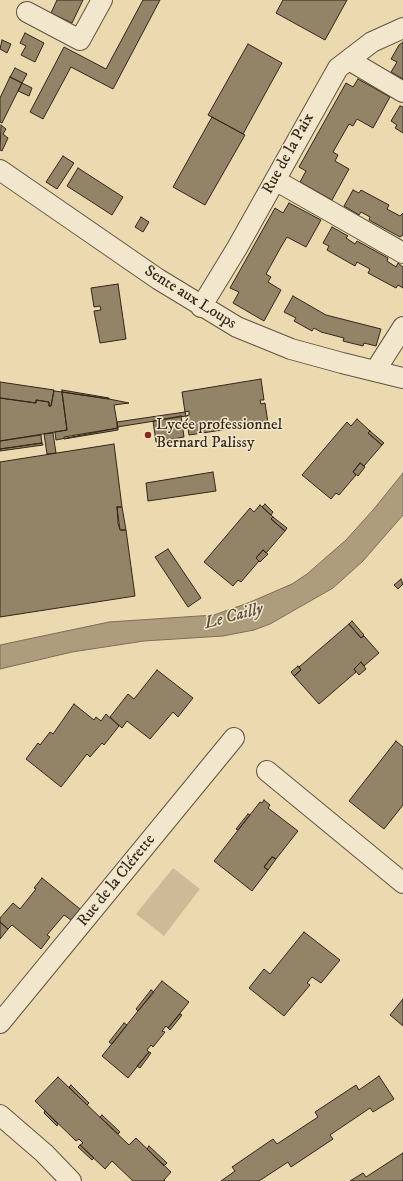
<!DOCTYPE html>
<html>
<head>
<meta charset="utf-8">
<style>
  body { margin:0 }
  canvas { display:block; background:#ebdab0 }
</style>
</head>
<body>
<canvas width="403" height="1181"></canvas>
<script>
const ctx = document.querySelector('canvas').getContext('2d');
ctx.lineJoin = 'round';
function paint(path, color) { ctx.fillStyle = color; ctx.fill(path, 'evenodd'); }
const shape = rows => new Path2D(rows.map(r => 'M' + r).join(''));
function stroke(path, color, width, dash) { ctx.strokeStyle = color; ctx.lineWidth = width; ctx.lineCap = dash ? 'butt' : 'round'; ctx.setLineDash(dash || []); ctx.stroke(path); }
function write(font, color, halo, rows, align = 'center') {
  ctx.font = font + ' "IM FELL DW Pica",serif'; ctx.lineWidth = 3; ctx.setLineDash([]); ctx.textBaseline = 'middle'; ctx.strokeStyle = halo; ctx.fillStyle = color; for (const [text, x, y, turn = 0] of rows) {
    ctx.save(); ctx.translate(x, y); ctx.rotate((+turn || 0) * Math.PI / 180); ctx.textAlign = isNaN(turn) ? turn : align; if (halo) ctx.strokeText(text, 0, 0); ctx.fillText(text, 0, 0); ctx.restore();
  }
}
paint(shape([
  [173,868,200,889,164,936,136,914]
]), '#ccbb96');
const water = shape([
  [403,473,403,515,363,561,333,588,270,624,254,630,223,636,144,641,72,652,0,669,0,645,109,622,214,615,248,603,292,584,307,574,346,540,373,510,403,473]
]);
paint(water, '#ad9d7c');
stroke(water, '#7d6d54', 1);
const building = shape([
  [57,0,83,0,72,23,51,13,57,0],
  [143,0,160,0,113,89,71,67,43,119,30,112,64,47,106,69,143,0],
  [283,0,347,0,325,40,276,13,283,0],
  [25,33,44,43,35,62,21,55,26,46,20,43,25,33],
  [2,40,11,44,7,53,0,49,2,40],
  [403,42,403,79,391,72,397,62,391,59,399,45,403,42],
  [248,44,282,63,243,134,208,115,248,44],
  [15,68,27,74,22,83,10,77,15,68],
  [10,77,22,83,2,123,0,122,0,98,10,77],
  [358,79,390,97,373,128,357,119,353,126,349,124,333,152,338,155,335,161,349,169,332,200,300,182,306,171,299,167,346,83,353,87,358,79],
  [22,83,32,88,29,96,18,91,22,83],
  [400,106,403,107,403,133,395,128,397,125,391,121,400,106],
  [212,117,245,135,205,205,173,187,212,117],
  [1,125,6,129,3,134,8,138,2,151,0,150,1,125],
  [63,156,74,163,57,189,46,182,63,156],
  [78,168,123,197,112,215,67,186,78,168],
  [353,190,359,193,361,190,389,205,387,209,400,216,403,213,403,235,400,237,369,220,370,217,361,212,359,215,344,206,353,190],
  [289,203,321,220,306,247,287,237,281,247,266,274,271,277,268,282,281,290,264,321,233,303,239,292,230,288,275,208,283,213,289,203],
  [141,217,149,222,143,232,135,227,141,217],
  [332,227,348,236,346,238,355,244,357,241,388,258,387,261,396,267,398,263,403,267,403,288,398,285,396,288,368,273,370,269,357,262,355,266,327,250,329,246,323,243,332,227],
  [118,284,126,339,100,343,94,311,101,310,100,306,94,307,91,288,118,284],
  [293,296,326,315,381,329,376,346,364,343,363,346,343,341,344,338,321,332,314,328,312,331,294,321,296,318,284,312,293,296],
  [261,379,264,400,260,400,261,404,265,403,268,423,189,435,186,416,189,415,189,411,185,412,182,392,261,379],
  [0,382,54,390,51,406,49,406,49,402,36,400,36,403,0,398,0,382],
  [62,390,109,398,109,399,62,392,62,390],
  [54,391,62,392,67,430,0,441,0,398,36,403,36,400,49,402,49,406,51,406,54,391],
  [62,392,109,399,129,403,114,405,118,428,56,440,55,432,67,430,62,392],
  [185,412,186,416,117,427,117,422,185,412],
  [181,416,184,437,156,442,153,421,181,416],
  [357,419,370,431,368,433,382,445,364,466,360,463,353,472,356,475,339,495,336,493,331,499,302,475,347,422,351,426,357,419],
  [118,428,118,430,64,439,64,437,118,428],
  [370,431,384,443,382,445,368,433,370,431],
  [53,433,56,453,47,454,44,434,53,433],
  [41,435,42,443,0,449,0,441,41,435],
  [42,443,43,445,0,451,0,449,42,443],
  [114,444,122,507,117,507,118,523,120,530,126,530,135,596,0,617,0,462,114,444],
  [360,463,365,467,358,476,353,472,360,463],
  [213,472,216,491,148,501,146,483,213,472],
  [265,504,273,512,271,515,262,507,265,504],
  [260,505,273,517,271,519,285,531,266,553,263,550,256,558,259,561,241,582,238,580,233,586,204,562,250,508,254,512,260,505],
  [117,507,122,507,126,530,120,530,117,507],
  [273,517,287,528,285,531,271,519,273,517],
  [168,549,201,598,188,607,155,557,168,549],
  [263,550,268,554,260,562,256,558,263,550],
  [401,579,403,584,398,589,394,585,401,579],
  [352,621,364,635,361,638,349,624,352,621],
  [349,624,361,638,364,636,379,653,364,666,361,662,354,669,356,672,319,704,294,676,301,670,299,667,349,624],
  [361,662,366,669,359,675,354,669,361,662],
  [298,666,301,670,294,676,291,672,298,666],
  [157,670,193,698,178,717,173,712,150,739,127,721,122,728,110,717,128,694,134,699,157,670],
  [74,704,94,720,96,717,101,721,106,714,119,726,104,745,102,743,90,757,87,754,61,787,26,759,38,743,40,745,50,732,53,734,74,704],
  [396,741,403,747,403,805,384,829,349,801,396,741],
  [264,800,270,805,268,808,298,831,276,859,272,857,264,867,268,870,252,891,214,861,260,802,262,803,264,800],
  [248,814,250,815,238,830,236,829,248,814],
  [272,857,276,859,268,870,264,867,272,857],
  [42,878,80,909,71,920,64,915,47,935,50,937,41,949,12,925,8,929,0,922,0,918,13,903,20,909,36,889,34,888,42,878],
  [0,922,8,929,0,939,0,922],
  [304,932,340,960,321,983,312,977,307,983,310,985,284,1016,249,988,264,969,270,974,304,932],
  [162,981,189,1002,168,1028,166,1026,162,1031,165,1032,153,1047,151,1045,147,1050,149,1052,128,1078,102,1056,162,981],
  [151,990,154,992,138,1011,136,1009,151,990],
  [403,999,403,1026,390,1015,403,999],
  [180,1014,182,1015,170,1030,168,1028,180,1014],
  [124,1023,127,1025,112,1044,109,1042,124,1023],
  [149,1052,151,1053,140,1068,137,1066,149,1052],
  [379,1076,394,1099,373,1112,370,1108,330,1135,333,1139,291,1167,288,1162,259,1181,221,1181,235,1171,232,1167,273,1139,277,1144,318,1117,315,1112,356,1085,359,1090,379,1076],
  [58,1077,129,1145,136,1138,171,1172,164,1180,165,1181,133,1181,112,1161,105,1169,80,1145,83,1143,79,1139,76,1141,35,1101,58,1077],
  [71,1085,89,1103,87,1105,69,1087,71,1085],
  [45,1111,58,1124,57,1126,44,1113,45,1111],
  [102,1115,120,1132,118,1134,100,1117,102,1115],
  [80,1145,94,1158,92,1160,78,1147,80,1145],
  [149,1146,167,1163,164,1166,147,1149,149,1146],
  [403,1153,403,1181,350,1181,363,1173,366,1177,403,1153]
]);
paint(building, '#938467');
stroke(building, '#342617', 1);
const minor = shape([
  [27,12,80,40,102,0],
  [349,60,403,92],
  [0,170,158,279,237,327,291,349,342,363,403,378],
  [275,180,403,253],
  [201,307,237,248,338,68,372,42,403,28],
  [375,371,403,327],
  [267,771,403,883],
  [0,1023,234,738],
  [0,1115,44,1153,71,1181]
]);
stroke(minor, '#62533d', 22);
stroke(minor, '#f2e7cc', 20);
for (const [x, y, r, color] of [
  [148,435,4,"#8f2418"]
]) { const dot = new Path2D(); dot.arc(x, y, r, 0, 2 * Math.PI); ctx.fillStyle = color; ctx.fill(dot); stroke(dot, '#f2e7cc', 1.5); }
write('16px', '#342617', '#f2e7cc', [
  ["Rue de la Paix",289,154,-61],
  ["Sente aux Loups",190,298,32],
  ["Rue de la Clérette",117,881,-51]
]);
write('16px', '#342617', '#f2e7cc', [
  ["Lycée professionnel",156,426],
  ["Bernard Palissy",156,444]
], 'left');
write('italic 17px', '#584a35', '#f2e7cc', [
  ["Le Cailly",234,617,-15]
]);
</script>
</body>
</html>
